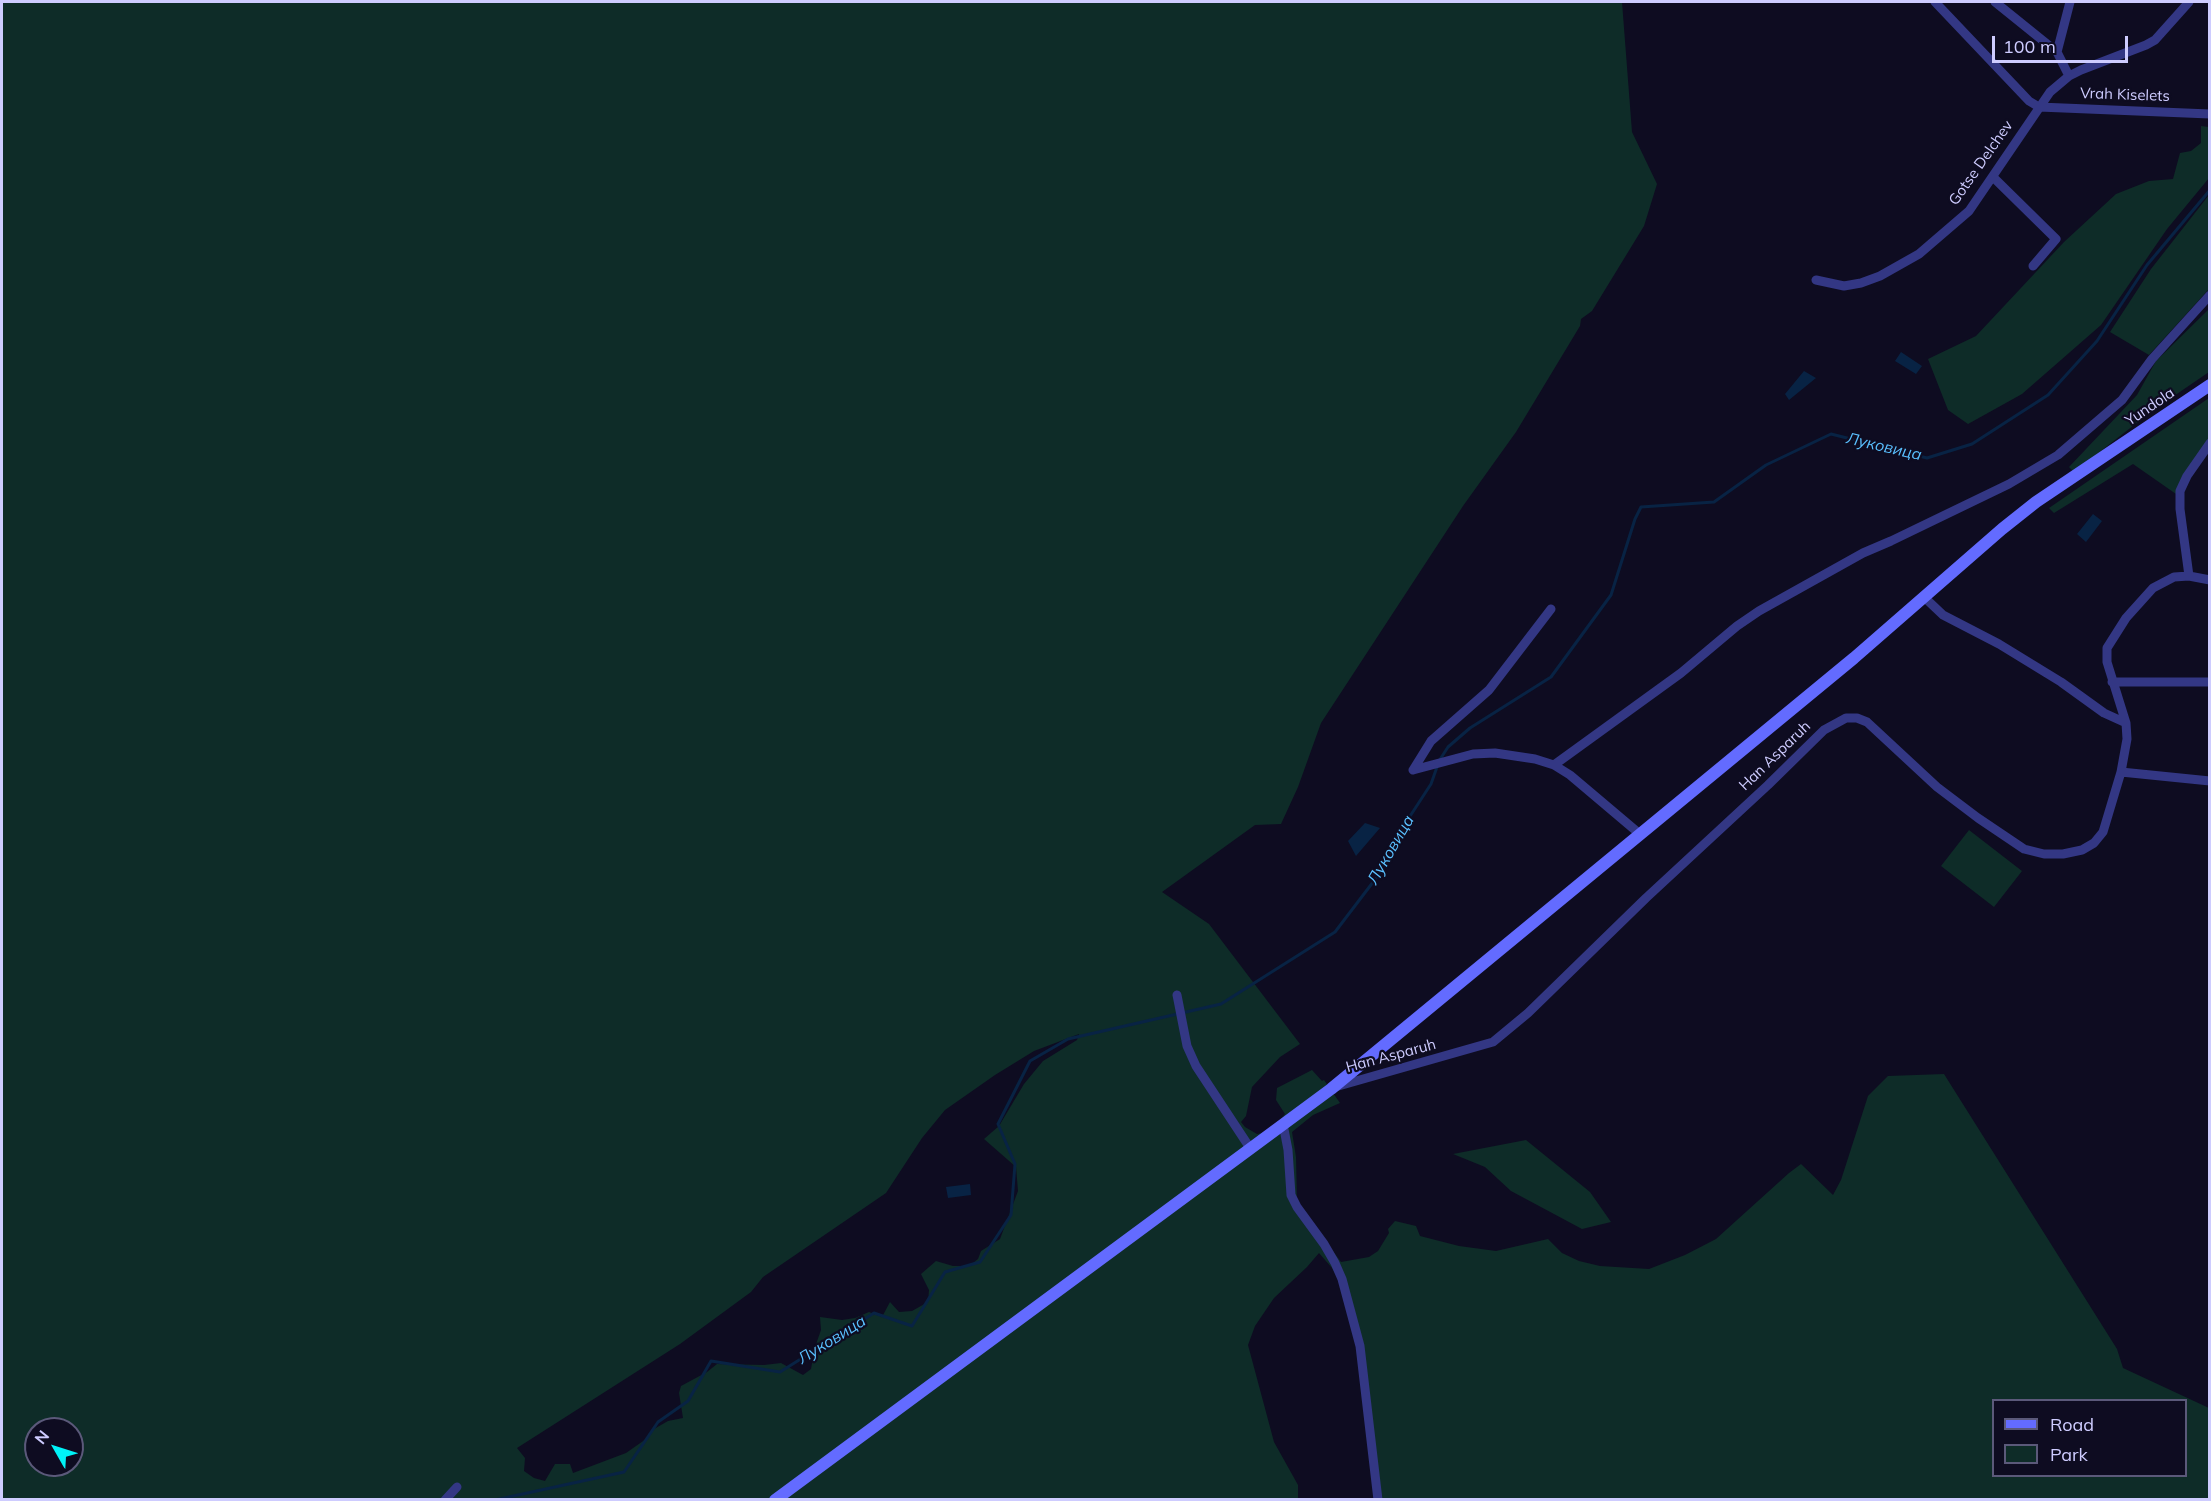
<!DOCTYPE html>
<html>
<head>
<meta charset="utf-8">
<style>
  body { margin:0 }
  #map { position:relative; width:2211px; height:1501px; overflow:hidden; background:#0e0c21; font-family:Mulish,sans-serif }
  canvas { display:block }
  .frame { position:absolute; inset:0; border:3px solid #ceccff; pointer-events:none }
  .legend { position:absolute; left:1992px; top:1399px; width:195px; height:78px; box-sizing:border-box; background:#0e0c21; border:2px solid #5b597a; margin:0; padding:8px 10px; list-style:none; font-size:18px; color:#ceccff }
  .legend li { display:flex; align-items:center; gap:12px; height:30px }
  .legend b { width:30px; border:2px solid #5b597a }
  .north { position:absolute; left:24px; top:1417px; width:60px; height:60px; box-sizing:border-box; background:#0e0c21; border:2px solid #5b597a; border-radius:50%; rotate:309deg; font-size:16px; font-weight:700; line-height:24px; text-align:center; color:#ceccff }
  .north::after { content:''; display:block; margin:auto; width:21px; height:27px; background:#00f2f7; clip-path:polygon(50% 0,100% 100%,50% 72%,0 100%) }
  .scale { position:absolute; left:1992px; top:36px; width:136px; height:27px; box-sizing:border-box; border:3px solid #ceccff; border-top:0; padding-left:8px; font-size:18px; line-height:21px; white-space:nowrap; color:#ceccff; -webkit-text-stroke:4px #0e0c21; paint-order:stroke }
</style>
</head>
<body>
<div id="map">
<canvas width="2211" height="1501"></canvas>
<div class="frame"></div>
<ul class="legend">
<li><b style="height:8px;background:#636bff"></b>Road</li>
<li><b style="height:16px;background:#0e2c28"></b>Park</li>
</ul>
<div class="north">N</div>
<div class="scale">100 m</div>
</div>
<script>
const ctx = document.querySelector('canvas').getContext('2d');
ctx.lineJoin = 'round';
function paint(path, color) { ctx.fillStyle = color; ctx.fill(path, 'evenodd'); }
const shape = rows => new Path2D(rows.map(r => 'M' + r).join(''));
function stroke(path, color, width, dash) { ctx.strokeStyle = color; ctx.lineWidth = width; ctx.lineCap = dash ? 'butt' : 'round'; ctx.setLineDash(dash || []); ctx.stroke(path); }
function write(font, color, halo, rows, align = 'center') {
  ctx.font = font + ' Mulish,sans-serif'; ctx.lineWidth = 4.5; ctx.setLineDash([]); ctx.textBaseline = 'middle'; ctx.strokeStyle = halo; ctx.fillStyle = color; for (const [text, x, y, turn = 0] of rows) {
    ctx.save(); ctx.translate(x, y); ctx.rotate((+turn || 0) * Math.PI / 180); ctx.textAlign = isNaN(turn) ? turn : align; if (halo) ctx.strokeText(text, 0, 0); ctx.fillText(text, 0, 0); ctx.restore();
  }
}
paint(shape([
  [2,2,1622,2,1632,132,1657,184,1644,226,1592,311,1581,319,1580,326,1516,432,1463,506,1321,723,1298,787,1281,824,1255,825,1162,892,1209,924,1300,1044,1280,1057,1252,1087,1246,1116,1241,1122,1245,1127,1257,1134,1271,1131,1285,1114,1276,1100,1277,1088,1312,1070,1322,1081,1324,1080,1340,1103,1313,1115,1292,1132,1296,1157,1297,1202,1341,1262,1369,1257,1378,1251,1389,1233,1388,1229,1395,1221,1416,1226,1420,1236,1459,1246,1496,1251,1548,1239,1562,1253,1579,1261,1600,1266,1649,1269,1685,1255,1716,1239,1789,1173,1801,1164,1833,1195,1841,1180,1868,1096,1888,1076,1944,1074,2117,1349,2123,1368,2209,1408,2209,1499,1377,1499,1360,1356,1340,1283,1332,1268,1319,1253,1307,1267,1274,1298,1255,1326,1248,1345,1274,1442,1298,1485,1298,1499,2,1499],
  [1079,1034,1077,1040,1043,1061,1024,1084,999,1126,984,1139,1016,1167,1018,1191,1000,1239,981,1251,978,1259,969,1266,953,1266,936,1261,921,1274,929,1290,928,1302,912,1311,899,1312,890,1302,882,1317,869,1312,855,1318,842,1320,820,1317,821,1330,815,1347,811,1369,803,1375,781,1363,764,1365,717,1364,707,1372,681,1386,679,1393,683,1418,668,1421,654,1429,646,1439,626,1453,573,1473,570,1464,555,1464,545,1481,534,1478,524,1471,525,1458,517,1448,680,1344,751,1292,763,1277,886,1193,922,1138,945,1110,995,1075,1034,1051],
  [1994,1400,2186,1400,2186,1476,1994,1476],
  [36,1429,72,1429,72,1465,36,1465],
  [2201,126,2209,127,2209,178,2167,229,2101,325,2022,394,1968,424,1948,410,1928,359,1976,336,2064,242,2116,194,2149,181,2173,179,2180,153,2191,151,2201,143],
  [2209,195,2209,289,2149,355,2110,332,2151,269],
  [2209,309,2209,372,2152,411,2074,472,2069,467,2137,395,2156,361],
  [2209,398,2209,439,2176,494,2133,464,2054,513,2049,508],
  [1969,830,2022,871,1994,907,1941,866],
  [1526,1140,1590,1192,1611,1222,1582,1229,1511,1191,1485,1167,1453,1154]
]), '#0e2c28');
paint(shape([
  [1901,352,1922,366,1916,374,1895,361],
  [1804,371,1816,378,1789,400,1785,394],
  [2093,514,2102,521,2086,542,2077,534],
  [1365,823,1380,828,1356,856,1348,841],
  [970,1184,971,1195,948,1198,946,1187]
]), '#082344');
stroke(shape([
  [1439,761,1448,747,1470,728,1551,677,1611,595,1635,519,1641,507,1714,502,1766,465,1831,434,1927,458,1972,444,2048,395,2097,341,2147,265,2210,190],
  [495,1500,624,1472,658,1422,688,1401,711,1361,780,1372,874,1313,912,1326,945,1272,980,1262,1011,1215,1015,1164,998,1124,1030,1061,1068,1039,1221,1004,1335,932,1383,869,1388,850,1431,784,1437,767]
]), '#082344', 3);
stroke(shape([
  [1935,2,2029,101,2039,107,2210,114],
  [1995,2,2057,52,2069,76],
  [2057,52,2070,2],
  [1993,177,2056,239,2033,266],
  [1816,280,1844,286,1861,283,1880,276,1919,254,1969,211,2050,92,2069,76,2081,70,2146,45,2155,40,2189,2],
  [2189,576,2180,509,2180,491,2187,476,2210,443],
  [1924,597,1943,615,1999,644,2061,682,2104,713,2126,723],
  [2112,682,2210,682],
  [1554,765,1681,673,1737,626,1759,611,1863,553,1891,541,2009,484,2058,455,2122,400,2152,359,2210,295],
  [1413,770,1473,754,1495,753,1535,759,1554,765,1570,775,1641,835],
  [1413,770,1431,741,1489,690,1551,609],
  [2121,772,2210,781],
  [1177,995,1187,1046,1196,1066,1250,1148],
  [1335,1087,1493,1042,1528,1013,1646,898,1768,785,1824,730,1846,718,1857,718,1867,722,1937,787,1978,818,2024,849,2044,854,2063,854,2082,850,2094,843,2103,832,2121,772,2127,739,2126,723,2107,662,2107,648,2126,618,2153,588,2174,577,2189,576,2210,580],
  [1283,1124,1288,1150,1291,1195,1297,1207,1324,1244,1335,1263,1342,1279,1360,1346,1378,1500],
  [445,1500,457,1487]
]), '#333784', 9);
stroke(shape([
  [775,1500,1331,1089,1854,658,2002,529,2036,502,2210,385]
]), '#636bff', 12);
write('15px', '#ceccff', '#0e0c21', [
  ["Vrah Kiselets",2125,95,2],
  ["Gotse Delchev",1981,163,-55],
  ["Yundola",2150,407,-34],
  ["Han Asparuh",1775,756,-44],
  ["Han Asparuh",1391,1056,-15]
]);
write('italic 16px', '#5ac0ff', '#0e0c21', [
  ["Луковица",1884,447,13],
  ["Луковица",1391,850,-60],
  ["Луковица",832,1340,-32]
]);
</script>
</body>
</html>
